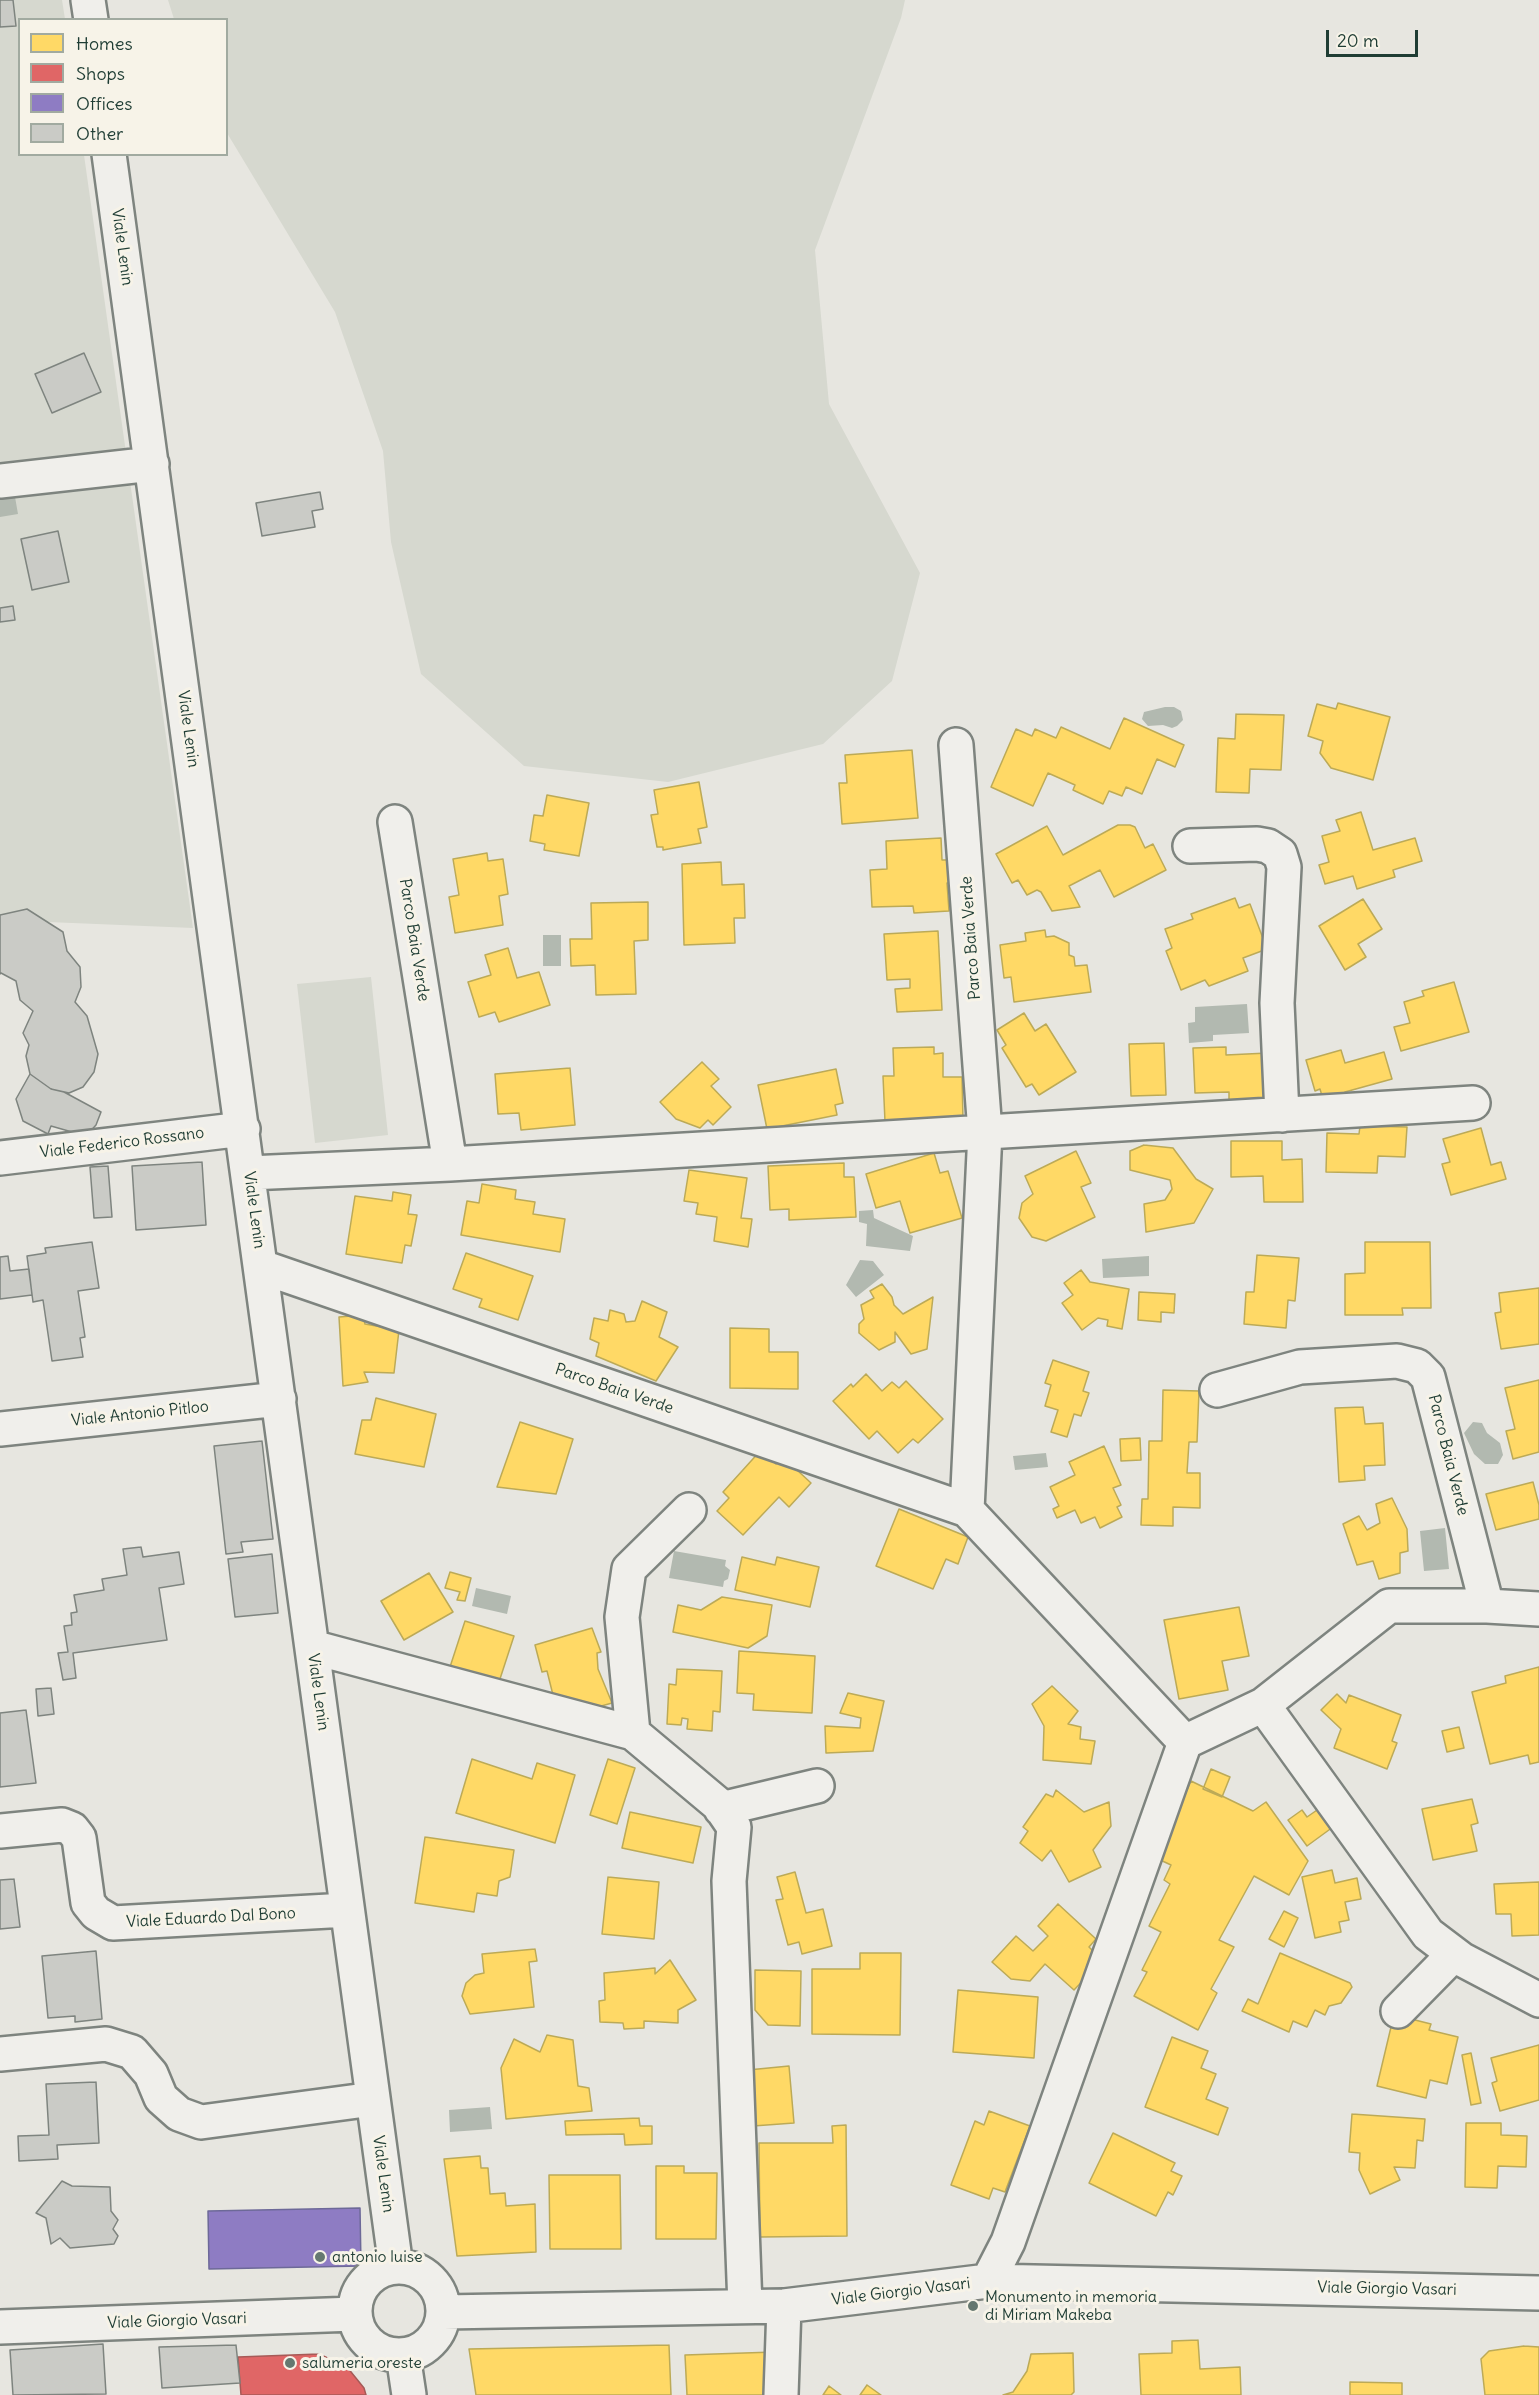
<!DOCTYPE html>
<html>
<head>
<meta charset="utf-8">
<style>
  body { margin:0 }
  #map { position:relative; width:1539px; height:2395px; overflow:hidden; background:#e7e6e0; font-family:Delius,sans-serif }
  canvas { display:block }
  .legend { position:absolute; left:18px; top:18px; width:210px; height:138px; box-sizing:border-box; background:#f7f3e8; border:2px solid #a1aaa0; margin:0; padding:8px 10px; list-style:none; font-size:18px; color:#1f3d34 }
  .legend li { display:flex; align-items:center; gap:12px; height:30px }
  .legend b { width:30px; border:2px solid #a1aaa0 }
  .scale { position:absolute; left:1326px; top:30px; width:92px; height:27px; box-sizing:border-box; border:3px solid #1f3d34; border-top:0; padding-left:8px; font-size:18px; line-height:21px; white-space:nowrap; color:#1f3d34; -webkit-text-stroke:4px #f7f3e8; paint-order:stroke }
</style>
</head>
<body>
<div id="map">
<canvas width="1539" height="2395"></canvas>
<ul class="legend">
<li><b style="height:16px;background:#ffd966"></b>Homes</li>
<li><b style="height:16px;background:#e06666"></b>Shops</li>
<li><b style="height:16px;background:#8e7cc3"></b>Offices</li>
<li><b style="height:16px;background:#cacbc6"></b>Other</li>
</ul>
<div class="scale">20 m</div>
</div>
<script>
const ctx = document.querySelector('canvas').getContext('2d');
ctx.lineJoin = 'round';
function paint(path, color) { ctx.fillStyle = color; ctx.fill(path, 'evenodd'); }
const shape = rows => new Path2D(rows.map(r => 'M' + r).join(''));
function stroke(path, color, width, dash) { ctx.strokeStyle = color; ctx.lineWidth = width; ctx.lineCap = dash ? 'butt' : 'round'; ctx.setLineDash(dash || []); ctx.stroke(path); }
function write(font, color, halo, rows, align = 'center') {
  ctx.font = font + ' Delius,sans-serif'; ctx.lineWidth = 6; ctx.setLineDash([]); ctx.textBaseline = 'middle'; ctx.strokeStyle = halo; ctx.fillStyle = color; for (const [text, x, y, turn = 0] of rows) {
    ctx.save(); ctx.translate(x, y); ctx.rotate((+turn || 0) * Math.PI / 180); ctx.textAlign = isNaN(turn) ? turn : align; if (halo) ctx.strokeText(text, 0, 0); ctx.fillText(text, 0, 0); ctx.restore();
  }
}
paint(shape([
  [0,0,62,0,65,19,20,20,20,154,84,155,193,928,0,920],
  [168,0,905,0,901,18,815,250,829,404,920,573,892,681,823,744,668,782,524,766,421,674,391,542,383,451,335,312,227,133,226,20,174,19],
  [371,977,388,1135,315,1143,297,984]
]), '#d6d8cf');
paint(shape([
  [15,497,18,514,0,517,0,499],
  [1165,707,1174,707,1181,711,1183,720,1177,726,1172,728,1163,725,1148,726,1142,719,1144,712],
  [543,935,561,935,561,966,543,966],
  [1247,1004,1249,1033,1213,1035,1213,1041,1189,1043,1188,1023,1195,1022,1195,1007],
  [873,1210,874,1218,913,1236,910,1251,866,1246,867,1224,859,1222,859,1211],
  [1149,1256,1149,1276,1103,1278,1102,1259],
  [860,1260,873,1261,884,1275,856,1297,846,1285],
  [1473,1422,1482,1423,1487,1433,1500,1443,1503,1455,1498,1464,1485,1464,1474,1454,1464,1433],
  [1046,1453,1048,1467,1015,1470,1013,1456],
  [1445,1528,1449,1569,1424,1571,1420,1531],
  [674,1551,726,1560,725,1566,730,1570,728,1579,724,1581,723,1587,669,1578],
  [476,1588,511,1596,507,1614,472,1606],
  [490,2107,492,2129,450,2132,449,2110]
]), '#b2b9b0');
const homes = shape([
  [1338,703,1390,717,1373,780,1331,768,1320,753,1323,741,1308,736,1317,704,1336,709,1338,703],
  [1236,714,1284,715,1281,770,1250,769,1249,793,1216,792,1218,738,1235,739,1236,714],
  [1124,718,1184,745,1175,767,1157,759,1142,794,1126,787,1122,796,1109,791,1103,804,1073,790,1075,785,1048,773,1033,806,991,787,1016,729,1032,736,1035,729,1056,738,1061,727,1110,749,1124,718],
  [912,750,918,818,842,824,839,783,847,783,845,755,912,750],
  [699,782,707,827,698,829,701,843,663,850,663,847,657,847,651,815,658,814,654,790,699,782],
  [547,795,589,803,579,856,544,850,545,844,530,841,534,815,543,816,547,795],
  [1361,812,1373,850,1415,838,1422,861,1393,870,1395,877,1357,889,1353,876,1325,884,1319,865,1329,862,1322,836,1340,831,1336,820,1361,812],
  [1118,825,1130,825,1135,827,1145,848,1153,844,1166,870,1114,897,1100,870,1069,886,1080,907,1052,911,1041,892,1037,890,1027,895,1018,880,1012,883,996,854,1047,826,1063,855,1118,825],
  [941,838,942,860,952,860,953,883,947,883,949,911,914,913,913,906,872,907,870,870,887,869,886,841,941,838],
  [487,853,488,861,503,859,508,894,499,896,503,925,455,933,449,897,459,895,453,859,487,853],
  [721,862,722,885,744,884,745,918,734,918,735,943,684,945,682,864,721,862],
  [1235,898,1239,908,1250,904,1267,949,1243,958,1248,971,1209,986,1205,980,1181,990,1166,951,1172,948,1165,929,1193,919,1191,914,1235,898],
  [1363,899,1382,929,1358,944,1366,957,1345,970,1319,926,1363,899],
  [648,902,648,940,634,941,636,994,596,995,595,965,571,966,570,939,592,939,591,903,648,902],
  [1045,930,1046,937,1054,936,1069,943,1069,955,1074,957,1075,966,1087,965,1091,992,1014,1002,1011,977,1004,978,1000,945,1026,941,1025,933,1045,930],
  [938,931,942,1010,897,1012,895,989,910,988,910,979,887,980,884,934,938,931],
  [508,948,517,978,539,972,550,1005,499,1022,495,1012,479,1017,468,982,491,975,485,955,508,948],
  [1454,982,1469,1032,1401,1051,1394,1027,1410,1023,1404,1002,1424,996,1422,991,1454,982],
  [1024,1013,1035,1031,1046,1024,1076,1072,1039,1095,1032,1084,1026,1087,1002,1048,1006,1045,997,1030,1024,1013],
  [1164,1043,1166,1095,1131,1096,1129,1044,1164,1043],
  [934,1047,934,1054,943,1053,943,1077,962,1077,963,1120,885,1122,883,1076,894,1076,893,1048,934,1047],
  [1226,1047,1226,1055,1268,1053,1270,1100,1229,1102,1229,1092,1195,1093,1193,1048,1226,1047],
  [1341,1050,1345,1063,1384,1052,1392,1079,1345,1092,1347,1097,1324,1103,1320,1089,1315,1091,1306,1060,1341,1050],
  [702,1062,719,1079,711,1086,731,1107,713,1125,708,1120,700,1128,676,1119,660,1102,702,1062],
  [570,1068,575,1125,521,1130,519,1113,498,1114,495,1074,570,1068],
  [836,1069,843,1103,835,1105,837,1115,767,1129,758,1085,836,1069],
  [1360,1126,1407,1127,1405,1157,1378,1156,1377,1173,1326,1172,1327,1133,1359,1134,1360,1126],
  [1481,1128,1491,1165,1501,1162,1506,1179,1451,1195,1442,1164,1450,1162,1443,1139,1481,1128],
  [1231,1141,1282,1141,1282,1160,1302,1159,1303,1202,1264,1202,1263,1176,1231,1177,1231,1141],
  [1144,1145,1173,1148,1196,1179,1213,1189,1194,1223,1146,1232,1144,1204,1165,1200,1172,1189,1170,1180,1130,1170,1130,1151,1144,1145],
  [1076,1151,1091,1183,1081,1187,1095,1217,1046,1241,1032,1237,1019,1218,1022,1203,1033,1194,1025,1176,1076,1151],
  [934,1153,940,1173,948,1171,962,1218,910,1233,900,1201,876,1208,866,1174,934,1153],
  [844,1163,844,1177,854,1177,856,1217,789,1220,789,1209,770,1210,768,1166,844,1163],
  [689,1170,747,1178,741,1218,752,1219,748,1247,714,1241,717,1217,696,1214,698,1203,684,1201,689,1170],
  [482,1184,516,1190,515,1199,535,1202,533,1214,565,1219,560,1252,461,1235,467,1201,479,1203,482,1184],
  [393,1192,411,1195,408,1214,417,1215,411,1246,405,1245,402,1263,346,1254,355,1196,392,1201,393,1192],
  [1365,1242,1430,1242,1431,1308,1402,1308,1403,1315,1345,1315,1345,1274,1365,1273,1365,1242],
  [466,1253,533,1276,518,1320,479,1307,482,1299,453,1289,466,1253],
  [1257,1255,1299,1258,1295,1301,1288,1300,1286,1328,1244,1324,1246,1292,1254,1292,1257,1255],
  [1081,1270,1090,1282,1129,1289,1122,1329,1107,1326,1108,1320,1098,1318,1082,1330,1062,1303,1073,1295,1064,1283,1081,1270],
  [882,1284,892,1297,894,1305,903,1314,933,1297,927,1349,911,1354,895,1332,895,1342,879,1350,859,1333,859,1324,864,1319,861,1305,874,1298,870,1291,882,1284],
  [1539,1288,1539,1344,1501,1349,1495,1313,1501,1312,1499,1293,1539,1288],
  [1139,1292,1175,1294,1174,1313,1161,1312,1161,1322,1138,1320,1139,1292],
  [642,1301,667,1312,659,1337,678,1347,656,1381,596,1356,599,1343,590,1339,594,1318,608,1321,610,1310,624,1314,626,1322,635,1321,642,1301],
  [363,1315,365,1324,399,1330,394,1373,364,1372,368,1382,343,1386,339,1317,363,1315],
  [730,1328,769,1329,769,1352,798,1352,798,1389,730,1388,730,1328],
  [1053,1360,1089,1372,1083,1391,1089,1393,1081,1416,1074,1414,1067,1437,1051,1432,1058,1410,1045,1406,1051,1385,1045,1383,1053,1360],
  [866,1374,882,1391,892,1382,899,1388,906,1381,943,1419,918,1443,913,1439,898,1453,877,1431,869,1439,833,1401,851,1384,853,1387,866,1374],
  [1539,1380,1539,1452,1513,1459,1506,1431,1515,1429,1505,1388,1539,1380],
  [1163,1390,1199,1391,1197,1442,1189,1442,1187,1473,1200,1473,1200,1508,1173,1507,1173,1526,1141,1525,1142,1499,1148,1499,1149,1441,1162,1441,1163,1390],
  [376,1398,436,1414,424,1467,355,1454,362,1420,371,1420,376,1398],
  [1363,1407,1365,1424,1383,1423,1385,1465,1364,1466,1365,1480,1339,1482,1335,1408,1363,1407],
  [520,1422,573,1439,556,1494,497,1487,520,1422],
  [1140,1438,1141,1460,1121,1461,1120,1439,1140,1438],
  [1104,1446,1121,1485,1113,1488,1121,1505,1117,1507,1122,1517,1100,1528,1095,1517,1081,1523,1075,1510,1057,1518,1053,1509,1059,1506,1050,1487,1075,1475,1069,1462,1104,1446],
  [761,1450,776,1464,783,1457,811,1483,789,1507,779,1497,743,1535,717,1511,729,1498,723,1492,761,1450],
  [1533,1482,1539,1505,1539,1519,1496,1530,1486,1494,1533,1482],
  [1392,1498,1407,1529,1408,1551,1400,1553,1400,1573,1379,1579,1373,1561,1357,1565,1343,1524,1359,1516,1367,1530,1380,1523,1376,1504,1392,1498],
  [899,1509,968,1537,958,1564,946,1559,933,1589,876,1566,899,1509],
  [742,1557,775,1565,777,1557,819,1567,810,1607,735,1590,742,1557],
  [450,1572,471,1578,465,1601,457,1600,460,1592,445,1588,450,1572],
  [429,1573,453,1612,404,1640,381,1601,429,1573],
  [722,1597,772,1605,767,1636,748,1648,673,1632,678,1605,701,1610,722,1597],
  [1239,1607,1249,1656,1222,1661,1228,1690,1179,1699,1164,1620,1239,1607],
  [465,1621,514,1636,498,1685,449,1670,465,1621],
  [592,1628,601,1652,597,1653,598,1669,612,1703,580,1712,554,1699,547,1671,542,1672,535,1645,592,1628],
  [739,1651,815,1656,812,1713,753,1710,754,1694,737,1693,739,1651],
  [1539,1667,1539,1762,1530,1764,1528,1755,1490,1764,1472,1692,1506,1683,1505,1676,1539,1667],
  [677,1669,722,1671,720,1712,713,1711,712,1731,687,1729,688,1719,682,1718,681,1725,667,1724,669,1684,676,1685,677,1669],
  [1052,1686,1078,1711,1068,1724,1081,1727,1080,1739,1095,1741,1091,1764,1043,1760,1044,1726,1032,1704,1052,1686],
  [848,1693,884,1701,873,1751,826,1753,825,1726,860,1728,861,1718,840,1713,848,1693],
  [1337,1694,1346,1703,1349,1695,1401,1715,1392,1741,1397,1743,1387,1769,1334,1748,1341,1729,1321,1710,1337,1694],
  [1459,1727,1464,1748,1447,1752,1442,1731,1459,1727],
  [472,1759,532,1779,537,1763,575,1775,555,1843,456,1813,472,1759],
  [608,1759,635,1768,617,1824,590,1815,608,1759],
  [1211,1769,1230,1777,1222,1797,1203,1789,1211,1769],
  [1191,1781,1253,1811,1266,1802,1308,1861,1289,1895,1254,1876,1219,1940,1234,1947,1211,1989,1217,1993,1198,2030,1134,1996,1147,1972,1142,1970,1161,1932,1149,1926,1170,1884,1164,1880,1171,1865,1156,1858,1191,1781],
  [1056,1790,1084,1812,1109,1802,1111,1826,1093,1850,1101,1867,1069,1882,1051,1850,1042,1861,1020,1843,1028,1831,1023,1827,1046,1794,1053,1797,1056,1790],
  [1472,1799,1478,1823,1471,1825,1477,1851,1433,1860,1422,1809,1472,1799],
  [1320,1808,1333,1827,1307,1846,1288,1820,1302,1810,1307,1817,1320,1808],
  [630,1812,701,1827,693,1863,622,1848,630,1812],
  [425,1837,514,1850,510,1877,499,1881,497,1896,477,1893,474,1912,415,1903,425,1837],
  [1332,1870,1335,1883,1357,1878,1361,1899,1345,1902,1349,1920,1339,1922,1341,1932,1315,1938,1302,1877,1332,1870],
  [795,1872,806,1913,823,1909,832,1946,802,1954,799,1942,788,1945,776,1900,783,1899,777,1877,795,1872],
  [608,1877,659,1882,654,1939,602,1934,608,1877],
  [1539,1882,1539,1935,1512,1936,1511,1914,1496,1914,1494,1884,1539,1882],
  [1058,1904,1096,1939,1089,1947,1096,1954,1087,1965,1092,1971,1074,1990,1045,1964,1030,1981,1011,1979,992,1962,1016,1936,1033,1951,1048,1936,1038,1926,1058,1904],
  [1284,1911,1298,1918,1284,1947,1269,1939,1284,1911],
  [535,1949,537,1961,529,1962,534,2007,470,2014,462,1996,466,1983,475,1975,484,1973,482,1954,535,1949],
  [860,1953,901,1953,900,2035,812,2034,812,1969,860,1969,860,1953],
  [1280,1953,1350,1983,1352,1987,1341,2003,1329,2006,1325,2015,1315,2010,1307,2027,1293,2021,1289,2032,1242,2011,1248,1999,1258,2004,1280,1953],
  [670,1960,696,2000,678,2010,678,2023,644,2021,644,2028,624,2029,623,2023,600,2022,599,2001,605,2000,604,1973,655,1968,655,1974,670,1960],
  [755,1970,801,1971,800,2026,768,2025,755,2010,755,1970],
  [958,1990,1038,1997,1034,2058,953,2052,958,1990],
  [1399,2016,1431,2024,1429,2030,1458,2037,1447,2084,1430,2080,1426,2098,1377,2086,1391,2027,1399,2016],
  [547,2035,573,2040,578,2086,589,2088,592,2111,506,2119,501,2068,514,2039,540,2052,547,2035],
  [1172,2037,1208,2051,1201,2068,1216,2074,1206,2099,1228,2108,1218,2135,1145,2107,1172,2037],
  [1539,2045,1539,2100,1500,2111,1492,2083,1497,2081,1491,2058,1539,2045],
  [1471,2053,1481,2103,1471,2105,1462,2055,1471,2053],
  [789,2066,794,2123,753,2126,748,2070,789,2066],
  [989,2111,1030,2126,1005,2192,993,2188,989,2199,951,2185,975,2121,984,2125,989,2111],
  [1352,2114,1425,2119,1423,2141,1417,2140,1415,2168,1394,2167,1400,2180,1370,2194,1359,2170,1360,2153,1349,2152,1352,2114],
  [639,2118,640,2126,652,2126,652,2144,625,2145,624,2134,566,2135,565,2121,639,2118],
  [1466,2123,1501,2123,1501,2135,1527,2136,1526,2167,1498,2166,1497,2188,1465,2187,1466,2123],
  [846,2125,847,2236,760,2237,759,2143,833,2143,832,2126,846,2125],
  [1113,2133,1175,2163,1171,2171,1182,2176,1173,2195,1168,2192,1156,2216,1089,2183,1113,2133],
  [480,2156,481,2168,488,2168,490,2194,505,2193,506,2206,535,2204,536,2252,457,2256,444,2159,480,2156],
  [656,2166,684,2166,684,2173,717,2173,716,2239,656,2239,656,2166],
  [549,2175,620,2175,621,2249,550,2249,549,2175],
  [1198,2340,1200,2369,1240,2367,1241,2395,1141,2395,1139,2354,1172,2353,1172,2341,1198,2340],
  [669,2345,671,2395,476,2395,469,2349,669,2345],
  [1524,2346,1539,2347,1539,2395,1485,2395,1481,2359,1489,2351,1524,2346],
  [774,2352,772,2395,687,2395,685,2355,774,2352],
  [1073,2353,1074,2392,1071,2395,1003,2395,1013,2392,1027,2371,1031,2354,1073,2353],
  [1350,2382,1402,2383,1402,2395,1350,2395,1350,2382],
  [867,2385,881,2395,860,2395,867,2385],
  [829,2386,841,2395,823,2395,829,2386]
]);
paint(homes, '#ffd966');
stroke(homes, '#bcaa57', 1.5);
const shops = shape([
  [319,2354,347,2367,364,2388,366,2395,241,2395,238,2357,319,2354]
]);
paint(shops, '#e06666');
stroke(shops, '#a65a57', 1.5);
const offices = shape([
  [360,2208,361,2266,209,2269,208,2211,360,2208]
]);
paint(offices, '#8e7cc3');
stroke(offices, '#6d6998', 1.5);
const building = shape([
  [0,0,13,0,16,26,0,27,0,0],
  [84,353,101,392,52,413,35,374,84,353],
  [320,492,323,509,312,511,315,527,262,536,256,503,320,492],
  [58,531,69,582,32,590,21,539,58,531],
  [13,606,15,620,0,622,0,608,13,606],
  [27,909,63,932,67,951,80,967,81,987,75,1002,87,1016,98,1054,94,1072,83,1087,69,1093,51,1089,30,1074,26,1056,29,1045,23,1033,33,1011,20,1000,16,981,1,973,0,974,0,915,27,909],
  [30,1074,51,1089,64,1092,101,1112,96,1125,86,1136,51,1126,48,1134,23,1121,16,1099,30,1074],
  [202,1162,206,1225,136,1230,132,1166,202,1162],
  [108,1166,112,1217,94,1218,90,1167,108,1166],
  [92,1242,99,1288,78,1291,85,1337,80,1338,83,1357,52,1361,43,1300,33,1302,27,1256,46,1253,45,1248,92,1242],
  [8,1256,10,1271,29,1269,32,1295,0,1299,0,1257,8,1256],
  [262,1441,273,1539,241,1542,243,1552,226,1554,214,1446,262,1441],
  [141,1547,143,1557,179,1552,184,1584,159,1588,167,1640,73,1653,76,1678,63,1680,58,1653,68,1652,64,1626,72,1625,71,1613,77,1612,74,1595,104,1590,102,1579,127,1575,123,1549,141,1547],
  [272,1554,278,1613,235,1617,228,1559,272,1554],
  [51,1688,54,1714,38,1716,36,1689,51,1688],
  [26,1710,36,1783,0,1787,0,1713,26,1710],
  [14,1879,20,1927,0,1929,0,1880,14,1879],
  [96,1951,102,2019,75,2022,75,2016,48,2018,42,1956,96,1951],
  [96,2082,99,2143,57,2145,58,2159,19,2161,18,2136,49,2135,46,2084,96,2082],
  [62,2181,72,2186,110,2187,111,2211,118,2220,113,2229,118,2236,114,2244,70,2248,60,2238,51,2244,46,2218,36,2213,62,2181],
  [103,2344,106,2394,13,2395,10,2350,103,2344],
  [236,2345,240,2383,162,2388,159,2347,236,2345]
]);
paint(building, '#cacbc6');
stroke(building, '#7e847f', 1.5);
const minor = shape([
  [88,0,91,20],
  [109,154,396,2267],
  [0,481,152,464],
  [956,745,985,1132,967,1510],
  [395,822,450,1164],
  [1190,846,1257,844,1268,846,1280,854,1284,867,1277,1003,1282,1115],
  [0,1158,243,1129],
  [249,1173,450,1164,1473,1103],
  [262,1267,967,1510,1185,1742,1263,1705,1389,1606,1487,1606,1539,1609],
  [1217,1390,1300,1367,1397,1361,1417,1366,1428,1377,1487,1606],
  [0,1429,279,1399],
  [312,1647,633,1733,719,1805,734,1827,729,1881,745,2306],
  [1263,1705,1428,1934,1461,1959,1539,2000],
  [633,1733,622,1617,629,1569,689,1510],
  [721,1809,817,1786],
  [0,1831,62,1825,72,1829,79,1838,88,1903,96,1913,113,1923,347,1910],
  [1398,2011,1454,1954],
  [0,2054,106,2044,132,2052,151,2074,161,2098,179,2114,201,2122,373,2099],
  '355 2311a44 44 0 1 1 88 0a44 44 0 1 1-88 0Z',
  [988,2281,1008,2242,1185,1742],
  [444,2312,784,2306,988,2281,1539,2293],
  [0,2327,354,2314],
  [403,2355,409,2395],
  [781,2395,784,2306]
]);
stroke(minor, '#7e847f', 38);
stroke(minor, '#f0efeb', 33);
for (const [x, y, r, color] of [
  [320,2257,6,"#657870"],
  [973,2306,6,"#657870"],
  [290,2363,6,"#657870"]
]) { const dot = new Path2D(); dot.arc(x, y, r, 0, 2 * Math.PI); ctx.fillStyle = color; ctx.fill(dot); stroke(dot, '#f7f3e8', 2); }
write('16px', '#1f3d34', '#f7f3e8', [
  ["Viale Lenin",122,247,82],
  ["Viale Lenin",188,729,82],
  ["Parco Baia Verde",971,938,-94],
  ["Parco Baia Verde",414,940,81],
  ["Viale Federico Rossano",122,1143,-7],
  ["Viale Lenin",254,1210,82],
  ["Parco Baia Verde",614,1389,19],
  ["Viale Antonio Pitloo",140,1414,-6],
  ["Parco Baia Verde",1448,1455,76],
  ["Viale Lenin",318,1692,82],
  ["Viale Eduardo Dal Bono",211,1918,-3],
  ["Viale Lenin",383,2174,82],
  ["Viale Giorgio Vasari",1387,2289,1],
  ["Viale Giorgio Vasari",901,2292,-7],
  ["Viale Giorgio Vasari",177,2321,-2]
]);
write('16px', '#1f3d34', '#f7f3e8', [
  ["antonio luise",332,2257],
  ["Monumento in memoria",985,2297],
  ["di Miriam Makeba",985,2315],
  ["salumeria oreste",302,2363]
], 'left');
</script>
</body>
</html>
